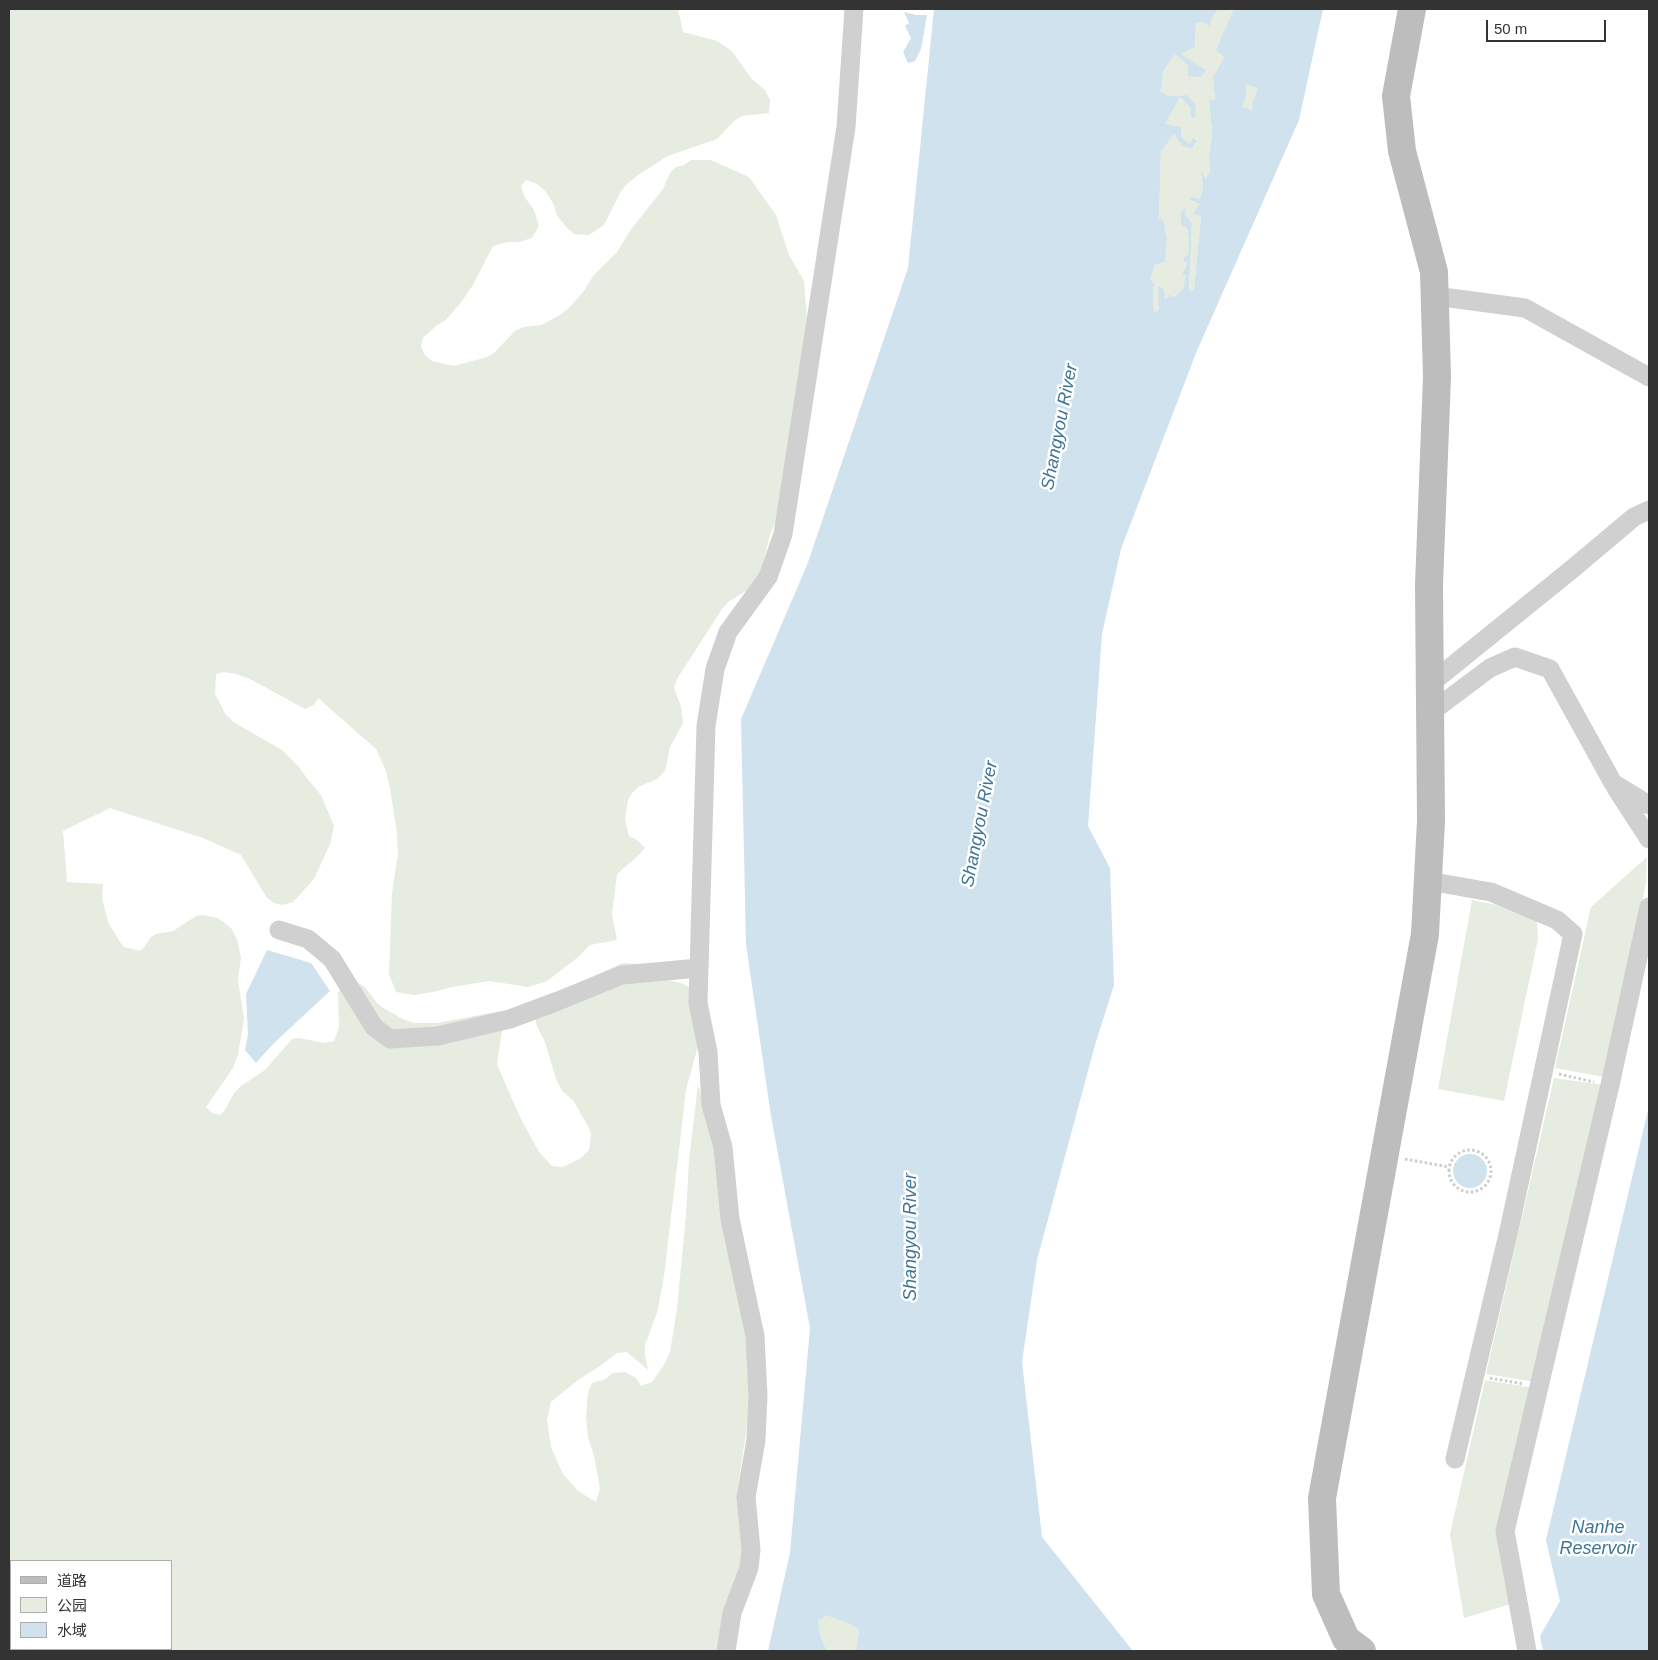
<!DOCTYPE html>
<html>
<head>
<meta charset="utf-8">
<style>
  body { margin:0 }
  #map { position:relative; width:1658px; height:1660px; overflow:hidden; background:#fff; font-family:Helvetica,"Noto Sans SC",sans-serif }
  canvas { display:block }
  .frame { position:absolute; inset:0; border:10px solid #333; pointer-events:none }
  .legend { position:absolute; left:10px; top:1560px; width:162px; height:90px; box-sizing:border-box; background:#fff; border:1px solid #adadad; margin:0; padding:6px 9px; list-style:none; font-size:15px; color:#333 }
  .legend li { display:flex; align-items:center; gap:10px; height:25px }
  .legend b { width:25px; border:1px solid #adadad }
  .scale { position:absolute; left:1486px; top:20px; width:120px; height:22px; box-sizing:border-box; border:2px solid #333; border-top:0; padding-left:6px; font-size:15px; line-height:18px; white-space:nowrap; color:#333; -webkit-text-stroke:4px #fff; paint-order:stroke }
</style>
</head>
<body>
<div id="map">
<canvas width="1658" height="1660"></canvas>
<div class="frame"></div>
<ul class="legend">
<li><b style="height:6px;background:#bdbdbd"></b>道路</li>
<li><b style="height:14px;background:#e6ecdf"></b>公园</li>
<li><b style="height:14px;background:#cfe2ee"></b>水域</li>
</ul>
<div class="scale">50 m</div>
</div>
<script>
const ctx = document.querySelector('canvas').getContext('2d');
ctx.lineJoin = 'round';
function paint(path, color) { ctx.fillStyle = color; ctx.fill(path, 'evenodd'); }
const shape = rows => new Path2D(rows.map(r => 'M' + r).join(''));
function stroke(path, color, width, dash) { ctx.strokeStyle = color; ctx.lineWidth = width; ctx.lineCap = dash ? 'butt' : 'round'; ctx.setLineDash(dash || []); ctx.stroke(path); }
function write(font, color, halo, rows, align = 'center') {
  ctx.font = font + ' Helvetica,sans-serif'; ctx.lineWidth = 5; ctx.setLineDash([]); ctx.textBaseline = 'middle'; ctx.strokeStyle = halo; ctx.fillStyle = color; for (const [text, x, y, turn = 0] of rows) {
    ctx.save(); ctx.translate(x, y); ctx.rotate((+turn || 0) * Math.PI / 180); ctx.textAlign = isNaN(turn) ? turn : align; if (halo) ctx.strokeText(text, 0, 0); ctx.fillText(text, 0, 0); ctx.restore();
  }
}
paint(shape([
  [9,9,678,9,683,32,717,41,732,51,751,78,765,90,770,100,769,113,742,116,734,121,717,139,668,156,638,175,625,186,620,193,604,225,589,235,574,234,566,227,556,214,554,205,546,192,537,184,526,180,521,186,524,196,534,210,539,226,532,238,519,242,508,242,493,246,473,285,462,301,446,320,437,325,423,338,421,347,425,355,432,361,454,366,487,357,494,353,515,331,523,327,541,325,560,315,569,308,583,292,594,275,617,252,632,228,663,189,670,173,676,167,684,165,691,160,711,160,749,177,776,215,789,255,804,281,807,319,777,519,770,535,761,571,751,588,728,602,722,609,677,679,674,688,681,707,683,723,670,747,665,771,657,779,638,787,632,793,628,800,625,819,629,836,637,840,645,848,639,855,617,874,612,915,617,940,590,945,577,958,547,981,528,987,489,981,452,987,433,992,415,995,396,992,389,974,392,893,398,854,397,833,390,788,386,771,376,749,318,698,314,705,305,709,252,680,236,674,224,672,216,674,215,694,226,715,235,723,282,750,299,767,306,777,321,795,334,826,330,844,314,879,293,902,282,905,274,903,267,898,241,855,203,838,110,808,63,831,67,882,103,884,102,899,109,924,120,942,124,947,140,951,146,945,150,938,156,934,173,931,196,916,203,915,218,918,231,928,237,939,241,957,238,980,244,1019,238,1055,233,1068,206,1107,212,1113,220,1115,225,1110,234,1093,241,1086,265,1070,292,1039,299,1038,325,1043,334,1041,339,1027,338,992,352,979,365,987,377,1003,385,1009,403,1019,414,1023,437,1023,501,1011,502,1031,497,1064,502,1076,520,1117,539,1152,552,1166,563,1167,581,1158,589,1150,591,1135,589,1128,573,1100,563,1092,556,1079,545,1042,536,1024,536,1017,565,989,623,963,637,964,655,977,681,983,691,988,698,1046,686,1090,664,1276,657,1313,645,1345,645,1356,648,1370,627,1352,617,1353,600,1366,578,1380,551,1402,547,1420,551,1447,563,1474,578,1491,596,1502,600,1489,594,1456,588,1437,586,1417,588,1392,592,1383,604,1380,613,1373,625,1372,636,1378,641,1386,652,1382,664,1365,670,1352,677,1309,686,1214,689,1160,698,1084,717,1158,742,1299,753,1412,748,1420,737,1492,742,1556,720,1651,9,1651],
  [11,1561,171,1561,171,1649,11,1649],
  [1219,9,1232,9,1233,11,1224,57,1213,77,1215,100,1209,99,1212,133,1209,156,1210,172,1205,179,1201,174,1203,188,1200,200,1190,197,1190,200,1200,204,1201,216,1194,289,1189,293,1192,223,1185,214,1186,209,1181,212,1181,225,1187,228,1189,241,1188,255,1182,259,1187,264,1182,273,1187,275,1183,289,1154,313,1153,286,1150,279,1155,265,1165,262,1167,239,1164,221,1159,218,1161,152,1174,134,1192,149,1197,142,1190,145,1164,124,1180,97,1192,108,1191,116,1195,116,1187,95,1168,96,1158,91,1162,86,1163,71,1175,53,1201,77,1205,70,1181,54,1195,47,1196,23,1204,22],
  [1246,83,1258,88,1253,100,1252,110,1242,107,1246,97],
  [1647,857,1646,884,1604,1077,1555,1068,1591,907],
  [1472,900,1531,912,1537,922,1538,939,1504,1101,1438,1089],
  [1554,1078,1603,1085,1535,1382,1486,1374],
  [1485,1380,1534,1388,1499,1540,1511,1604,1464,1618,1450,1534],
  [826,1614,850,1624,859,1630,856,1651,827,1651,821,1638,818,1621]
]), '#e6ecdf');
paint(shape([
  [934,9,1219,9,1214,14,1209,26,1204,22,1196,23,1195,47,1181,54,1206,70,1201,77,1188,76,1188,65,1175,54,1163,71,1162,86,1159,91,1168,96,1187,95,1196,105,1195,117,1191,117,1191,108,1180,97,1165,124,1181,127,1181,137,1190,144,1193,138,1197,141,1192,149,1182,145,1174,134,1161,152,1159,218,1164,221,1167,239,1165,262,1155,265,1150,279,1155,285,1153,287,1154,313,1159,309,1158,286,1164,290,1165,300,1170,295,1174,297,1183,289,1186,275,1182,274,1187,264,1182,259,1188,255,1189,241,1187,228,1181,225,1181,212,1186,208,1185,214,1192,223,1189,292,1194,289,1201,216,1193,214,1200,204,1190,200,1190,197,1200,199,1203,188,1201,172,1206,178,1210,172,1209,156,1212,133,1209,99,1215,100,1213,77,1224,57,1216,50,1233,11,1232,9,1323,9,1299,120,1196,353,1121,549,1102,634,1088,826,1110,868,1114,985,1095,1045,1037,1260,1022,1362,1042,1537,1133,1651,856,1651,859,1630,850,1624,826,1615,818,1621,821,1638,827,1651,768,1651,790,1553,810,1328,771,1116,746,944,741,719,807,565,908,268],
  [1246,84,1258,88,1253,100,1252,110,1242,107,1246,97],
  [904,12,916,15,927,15,921,49,915,61,908,63,903,52,911,38,905,26,909,23],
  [267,950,311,963,330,991,274,1043,256,1063,245,1050,248,1034,246,994],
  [1649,1106,1649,1651,1543,1651,1540,1636,1560,1601,1546,1540],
  '1453 1171a17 17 0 1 1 34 0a17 17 0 1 1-34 0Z'
]), '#cfe2ee');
stroke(shape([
  [1559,1074,1594,1082],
  '1449 1171a21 21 0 1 1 42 0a21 21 0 1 1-42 0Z',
  [1405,1159,1449,1167],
  [1490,1378,1524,1384]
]), '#cdcdcd', 3, [2.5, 2.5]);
stroke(shape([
  [1435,296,1525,308,1649,377],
  [1430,684,1571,570,1634,517,1649,510],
  [1430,713,1490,668,1515,657,1550,669,1613,783,1649,805],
  [1616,788,1649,839],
  [1428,881,1491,892,1557,920,1573,934,1509,1230,1455,1459],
  [279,930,308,939,332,959,374,1027,390,1039,438,1036,510,1019,558,1001,622,975,699,968],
  [726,1651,732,1613,749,1568,751,1550,746,1497,756,1440,758,1396,755,1336,730,1219,723,1147,711,1105,708,1052,698,1003,706,726,715,669,728,632,768,577,783,534,846,127,854,9],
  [1527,1651,1505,1531,1610,1085,1649,907]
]), '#d0d0d0', 19);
stroke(shape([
  [1362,1651,1346,1639,1326,1594,1322,1498,1425,934,1431,821,1429,585,1437,377,1434,272,1402,151,1396,96,1412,9]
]), '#bdbdbd', 28);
write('italic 18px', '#3f7597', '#fff', [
  ["Shangyou River",1060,427,-79],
  ["Shangyou River",980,824,-79],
  ["Shangyou River",911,1237,-90],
  ["Nanhe",1598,1528],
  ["Reservoir",1598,1549]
]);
</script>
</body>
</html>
